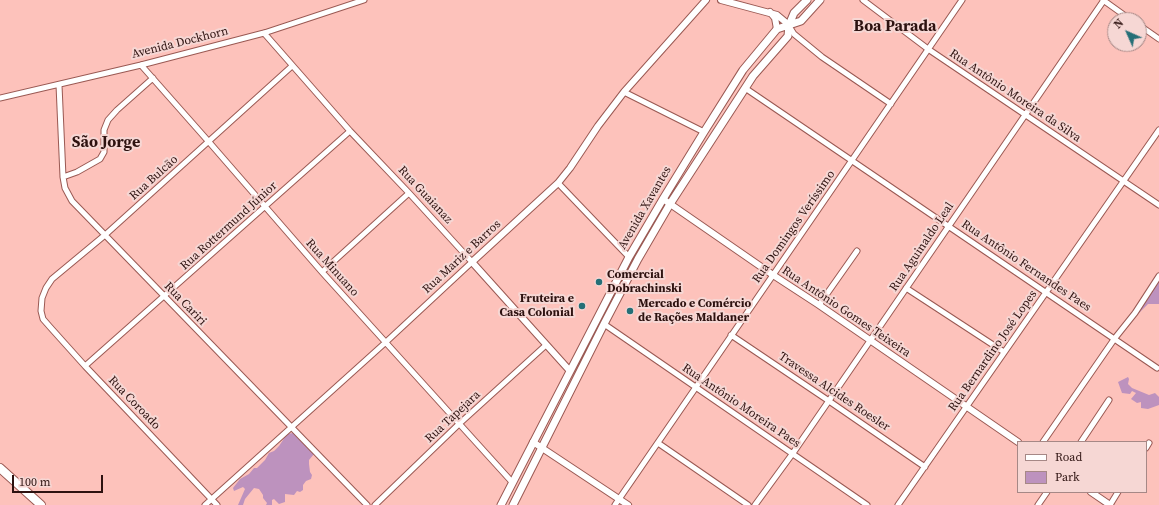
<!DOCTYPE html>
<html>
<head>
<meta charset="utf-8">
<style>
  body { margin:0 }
  #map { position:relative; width:1159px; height:505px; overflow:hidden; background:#fdc2bb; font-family:"Source Serif 4",serif }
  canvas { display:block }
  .legend { position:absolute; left:1017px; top:441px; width:130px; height:52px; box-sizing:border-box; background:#f6d7d4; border:1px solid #a68886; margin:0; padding:5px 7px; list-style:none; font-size:12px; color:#2d1210 }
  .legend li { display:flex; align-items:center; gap:8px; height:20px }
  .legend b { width:20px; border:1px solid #a68886 }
  .north { position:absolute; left:1107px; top:12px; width:40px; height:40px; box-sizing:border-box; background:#f6d7d4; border:1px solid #a68886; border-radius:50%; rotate:315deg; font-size:11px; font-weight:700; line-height:16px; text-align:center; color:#2d1210 }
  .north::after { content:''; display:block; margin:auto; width:14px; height:18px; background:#256f77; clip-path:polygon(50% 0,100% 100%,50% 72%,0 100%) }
  .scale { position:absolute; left:12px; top:475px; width:91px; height:18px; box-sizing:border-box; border:2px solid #2d1210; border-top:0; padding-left:5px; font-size:12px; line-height:14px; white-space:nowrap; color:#2d1210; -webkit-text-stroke:3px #f6d7d4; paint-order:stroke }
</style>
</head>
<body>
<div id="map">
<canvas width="1159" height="505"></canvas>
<ul class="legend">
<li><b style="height:5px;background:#fff"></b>Road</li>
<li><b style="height:11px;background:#bd92be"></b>Park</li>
</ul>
<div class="north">N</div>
<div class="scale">100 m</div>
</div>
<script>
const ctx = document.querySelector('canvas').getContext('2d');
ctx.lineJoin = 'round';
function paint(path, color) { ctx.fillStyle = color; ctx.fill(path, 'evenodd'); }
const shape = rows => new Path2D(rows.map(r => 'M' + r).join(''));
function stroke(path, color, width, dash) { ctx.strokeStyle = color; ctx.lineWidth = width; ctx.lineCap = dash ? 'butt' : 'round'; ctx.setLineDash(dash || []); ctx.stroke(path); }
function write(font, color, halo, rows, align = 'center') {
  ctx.font = font + ' "Source Serif 4",serif'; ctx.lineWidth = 4; ctx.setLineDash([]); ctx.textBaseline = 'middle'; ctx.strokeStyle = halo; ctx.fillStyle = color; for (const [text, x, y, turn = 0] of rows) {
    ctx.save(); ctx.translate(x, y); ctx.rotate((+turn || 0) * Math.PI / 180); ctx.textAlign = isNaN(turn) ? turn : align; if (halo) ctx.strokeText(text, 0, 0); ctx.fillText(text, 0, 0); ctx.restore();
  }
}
paint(shape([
  [1159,278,1159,304,1148,304,1139,313,1138,311],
  [1128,377,1129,379,1128,384,1132,388,1149,395,1155,393,1159,397,1159,405,1148,409,1141,408,1141,402,1137,403,1131,399,1136,393,1132,391,1130,394,1122,393,1118,382],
  [293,433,314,454,309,460,309,464,310,472,312,475,311,479,306,481,303,485,303,490,300,492,297,491,294,495,285,494,285,502,279,504,274,499,272,500,272,505,266,505,267,503,263,498,263,495,259,489,254,488,245,499,243,505,238,505,245,489,243,487,234,491,233,488,240,479,249,474,254,468,257,468,265,460,269,453,274,451,279,446,287,434]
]), '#bd92be');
const minor = shape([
  [863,0,928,49,1159,205],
  [1103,0,1131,20],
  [1139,25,1159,39],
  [789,26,794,34,822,57,891,104],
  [141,65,209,142,322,272,512,482],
  [59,85,63,177,65,188,72,201,367,505],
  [745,88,1157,368],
  [624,92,704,132],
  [0,98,141,65,264,33,364,0],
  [63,177,77,172,100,159,104,152,104,130,108,120,117,110,153,78],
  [558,183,629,257],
  [322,272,409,193],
  [906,288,1004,352],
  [819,305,857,251],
  [604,324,867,505],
  [731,335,829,401,925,467],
  [85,366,350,131],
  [1043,442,1115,338,1135,313,1159,276],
  [1081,442,1109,400],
  [658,443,748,505],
  [1146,448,1149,443],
  [205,505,386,342,472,262,409,193,350,131,264,33],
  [217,505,85,366,50,327,43,319,41,311,42,298,46,288,52,279,105,235,292,66],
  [375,505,459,424,546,345],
  [615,505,962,0],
  [755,505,793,453,1104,0],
  [898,505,1159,130],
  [1038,505,1047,492],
  [1110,505,1118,492]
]);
const tertiary = shape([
  [721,0,777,15,789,25],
  [770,12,775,18,777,29],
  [663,199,773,275,819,305,1018,442],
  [570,371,472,262,558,183,570,168,598,126,624,92,706,0],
  [533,442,628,505],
  [1091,492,1110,505]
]);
const secondary = shape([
  [501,505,629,257,663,199,704,132,743,70,777,29,801,21,820,0],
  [513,505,604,324,638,259,670,204,753,76,788,36,789,25,794,13,807,0]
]);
const primary = shape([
  [0,468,41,505]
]);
stroke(minor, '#9a5953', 7);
stroke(tertiary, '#9a5953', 8);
stroke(secondary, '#9a5953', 9);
stroke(primary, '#9a5953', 10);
stroke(minor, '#fff', 5);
stroke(tertiary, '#fff', 6);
stroke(secondary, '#fff', 7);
stroke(primary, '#fff', 8);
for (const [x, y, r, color] of [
  [599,282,4,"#256f77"],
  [582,306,4,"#256f77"],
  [630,311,4,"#256f77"]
]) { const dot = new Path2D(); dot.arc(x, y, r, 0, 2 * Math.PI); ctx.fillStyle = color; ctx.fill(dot); stroke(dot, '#f6d7d4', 1.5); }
write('12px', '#2d1210', '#f6d7d4', [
  ["Avenida Dockhorn",180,43,-14],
  ["Rua Antônio Moreira da Silva",1015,96,34],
  ["Rua Bulcão",154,178,-42],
  ["Rua Guaianaz",425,195,47],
  ["Avenida Xavantes",645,208,-60],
  ["Rua Rottermund Júnior",229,226,-42],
  ["Rua Domingos Veríssimo",794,227,-55],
  ["Rua Aguinaldo Leal",922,247,-56],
  ["Rua Mariz e Barros",462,257,-43],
  ["Rua Antônio Fernandes Paes",1026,266,34],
  ["Rua Minuano",332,268,48],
  ["Rua Cariri",185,304,46],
  ["Rua Antônio Gomes Teixeira",846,312,34],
  ["Rua Bernardino José Lopes",993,351,-55],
  ["Travessa Alcides Roesler",834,392,34],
  ["Rua Coroado",134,403,46],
  ["Rua Antônio Moreira Paes",741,406,34],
  ["Rua Tapejara",453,417,-43]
]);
write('bold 12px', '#2d1210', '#f6d7d4', [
  ["Comercial",607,275],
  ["Dobrachinski",607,289],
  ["Fruteira e",574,299,"right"],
  ["Casa Colonial",574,313,"right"],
  ["Mercado e Comércio",638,304],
  ["de Rações Maldaner",638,318]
], 'left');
write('bold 16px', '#2d1210', '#f6d7d4', [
  ["Boa Parada",895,27],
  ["São Jorge",106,143]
]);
</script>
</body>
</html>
